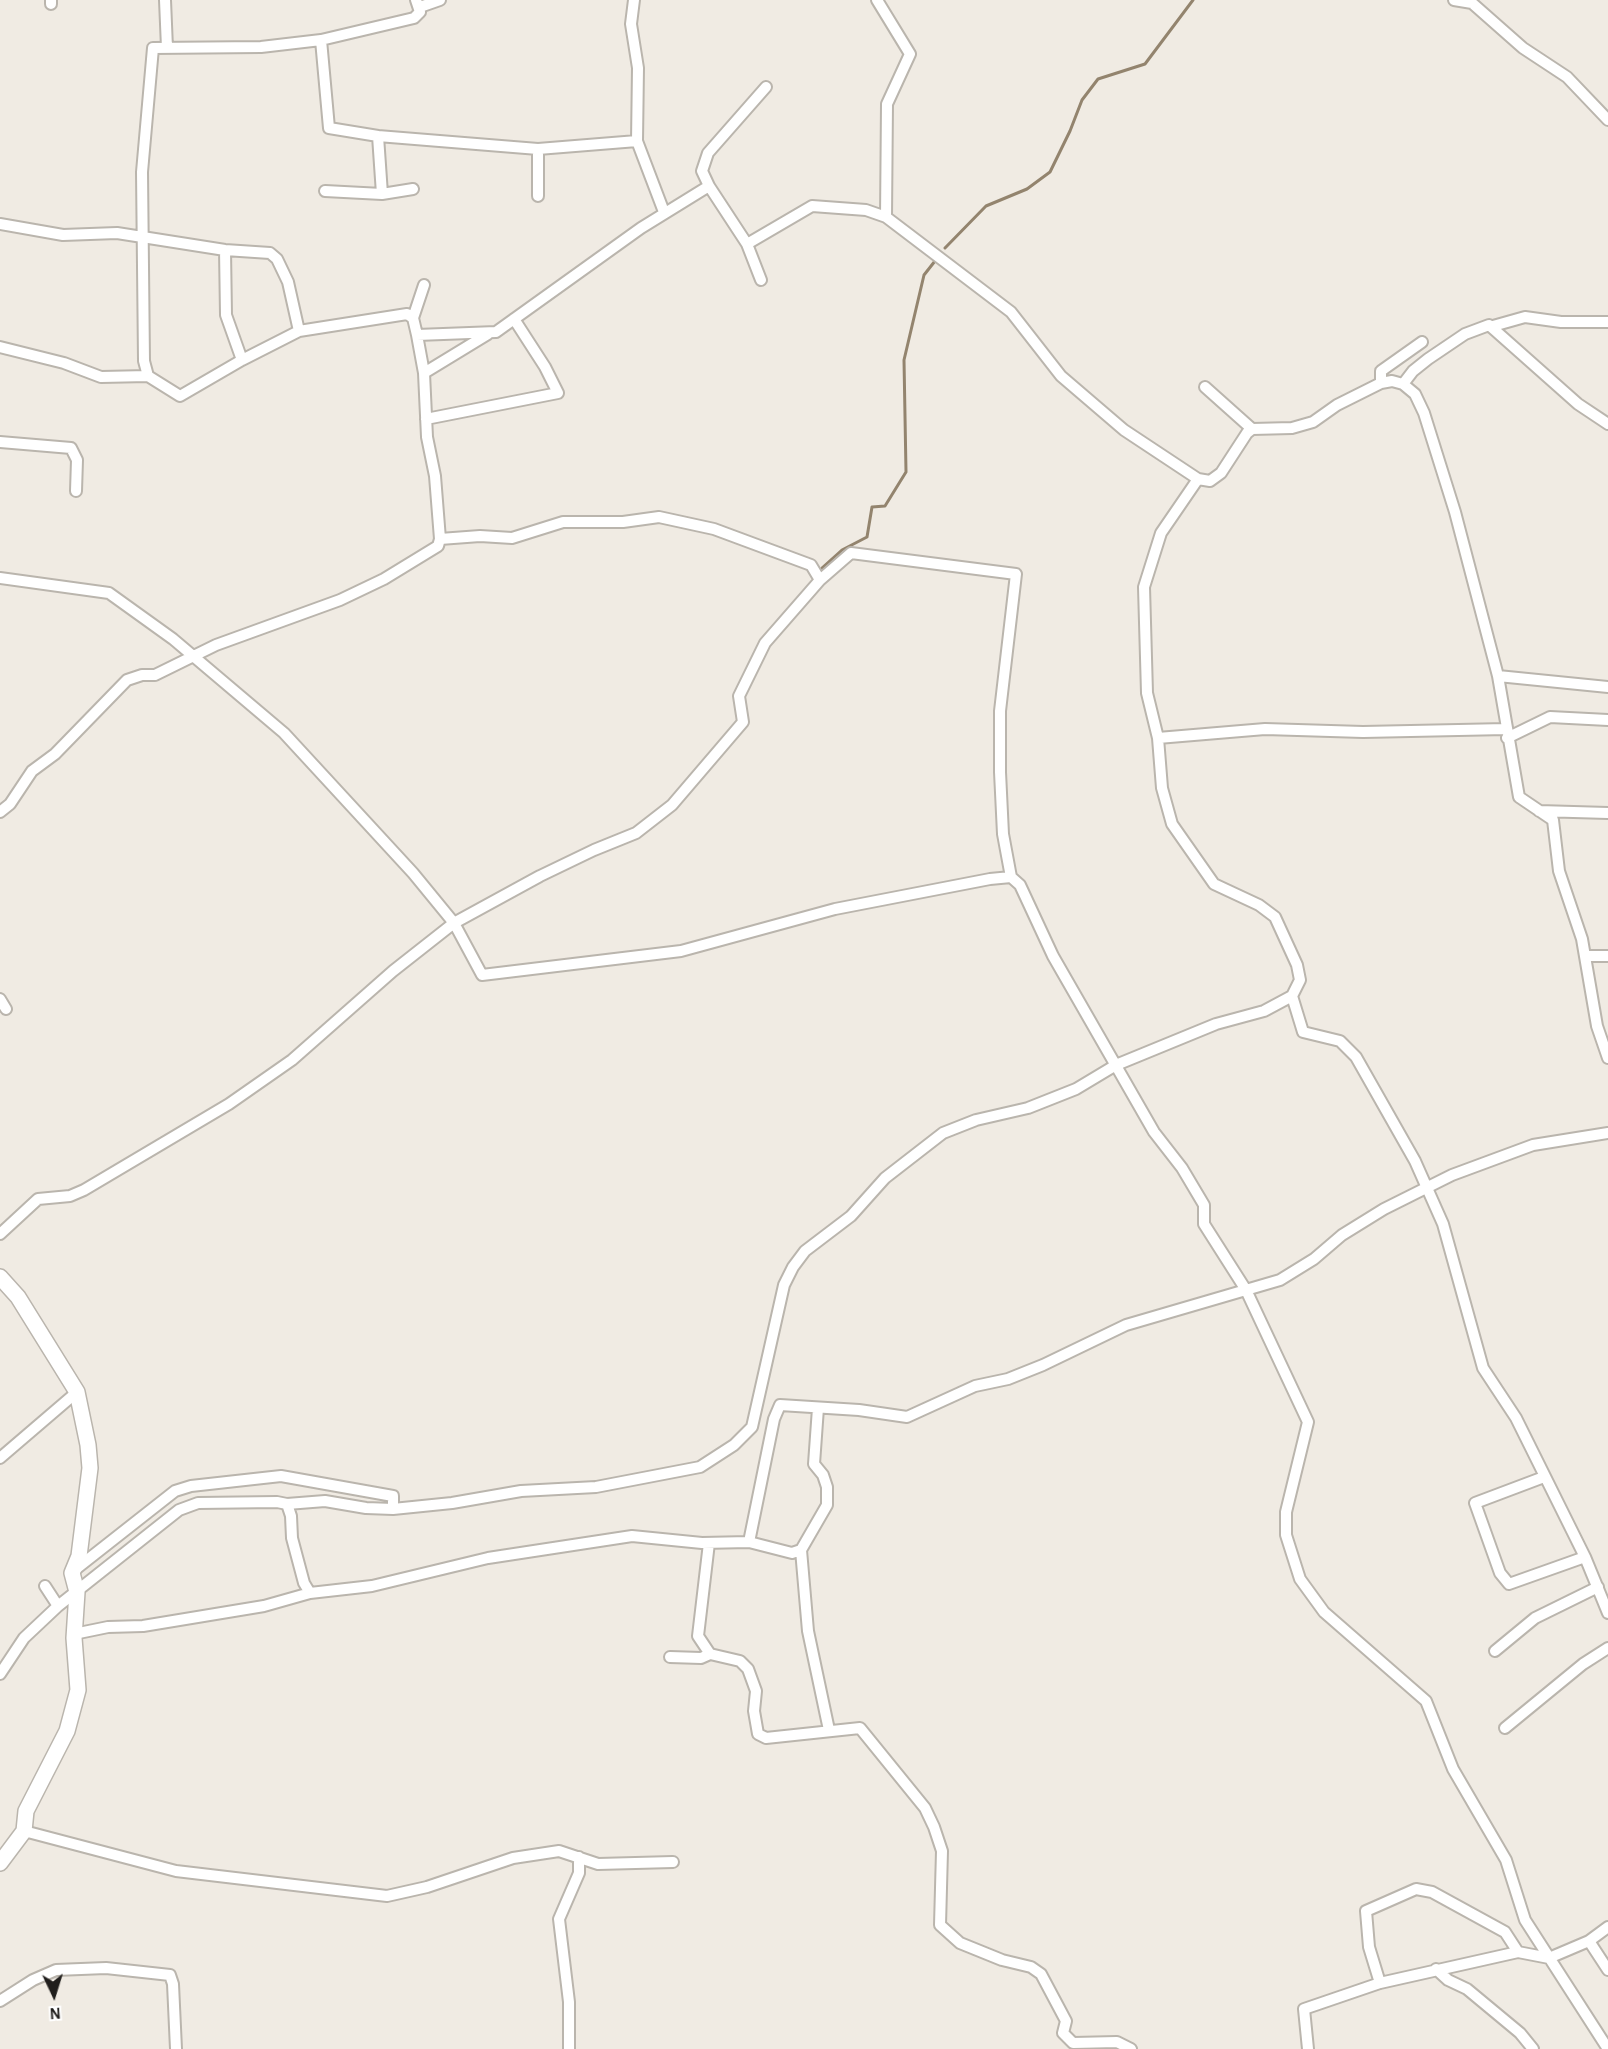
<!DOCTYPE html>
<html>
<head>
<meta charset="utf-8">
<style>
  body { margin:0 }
  #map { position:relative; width:1608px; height:2049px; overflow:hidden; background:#f0ebe3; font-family:"Alegreya Sans",sans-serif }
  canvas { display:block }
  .north { position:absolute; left:24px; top:1965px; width:60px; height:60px; -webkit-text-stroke:4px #fff; paint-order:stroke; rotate:176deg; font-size:16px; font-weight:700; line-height:24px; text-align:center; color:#201e1c }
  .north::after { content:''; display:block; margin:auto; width:21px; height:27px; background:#201e1c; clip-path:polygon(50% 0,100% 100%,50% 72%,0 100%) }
</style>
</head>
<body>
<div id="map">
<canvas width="1608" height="2049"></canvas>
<div class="north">N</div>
</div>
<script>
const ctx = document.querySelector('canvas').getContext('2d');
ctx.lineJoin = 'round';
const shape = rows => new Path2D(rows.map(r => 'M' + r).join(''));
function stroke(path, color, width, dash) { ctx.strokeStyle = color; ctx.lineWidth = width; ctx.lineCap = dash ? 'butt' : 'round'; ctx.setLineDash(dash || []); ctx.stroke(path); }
stroke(shape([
  [945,248,986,206,1027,189,1050,172,1070,131,1082,100,1098,79,1145,64,1193,0],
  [822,568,842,550,867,537,872,507,885,506,906,472,904,360,924,275,935,261]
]), '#93846e', 3);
const minor = shape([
  [51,0,51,4],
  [165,0,167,48],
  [634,0,631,24,638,68,637,141],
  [877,0,910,54,887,104,886,217,1011,312,1061,376,1124,430,1198,479,1210,481,1221,473,1247,433,1252,429,1292,428,1313,422,1337,405,1381,383,1392,381,1403,384],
  [1454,0,1472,3,1523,48,1567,77,1608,120],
  [420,7,440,0],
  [321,40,414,18,420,12,416,0],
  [378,136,538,149,538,196],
  [538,149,637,141,664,212],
  [709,186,702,171,708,153,766,87],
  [325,191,382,194],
  [0,224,63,235,117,233,225,250,270,253,277,259,288,282,299,331],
  [747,244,761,280],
  [225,250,226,315,242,360],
  [413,318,424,285],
  [1493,326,1525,317,1561,322,1608,322],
  [417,335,424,373,427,437,435,476,440,539],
  [0,347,64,363,101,377,148,376,180,396,242,360,299,331,407,314,413,318,417,335,496,332,641,228,709,186,747,244,812,206,866,210,886,217],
  [424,373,488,334],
  [148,376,144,361,142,172,153,48,261,47,321,40,329,128,378,136,382,194,413,189],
  [1381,383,1381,371,1422,342],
  [1205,387,1252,429],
  [426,419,558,393,545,367,514,319],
  [1608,424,1578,404,1489,325,1465,334,1428,359,1413,371,1403,384,1415,394,1424,413,1455,512,1498,676,1519,797,1553,820,1559,871,1582,939,1597,1026,1608,1058],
  [0,442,71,448,77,460,76,491],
  [0,578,109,593,173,639,284,733,413,873,454,923,482,975,681,951,835,909,990,879,1011,877,1020,885,1053,956,1154,1132,1182,1168,1204,1205,1204,1224,1246,1290,1308,1422,1286,1512,1286,1535,1300,1579,1324,1612,1426,1701,1453,1769,1506,1860,1525,1920,1608,2049],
  [1498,676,1608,687],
  [1158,738,1265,729,1363,732,1506,729],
  [1507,738,1550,717,1608,720],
  [1539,811,1608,813],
  [0,812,10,804,32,771,55,754,127,680,142,675,155,675,216,645,340,600,384,579,438,546,440,539,480,536,512,538,563,522,623,522,659,517,714,529,811,565,820,580,851,553,1016,574,1000,711,1000,772,1003,834,1011,877],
  [1585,956,1608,956],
  [1292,996,1303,1032,1340,1041,1356,1057,1415,1161,1443,1224,1483,1368,1516,1418,1585,1557,1608,1613],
  [0,999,6,1009],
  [0,1234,38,1199,70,1196,84,1190,229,1104,292,1060,393,971,454,923,540,876,594,850,636,833,672,805,743,722,739,696,765,643,820,580],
  [0,1458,77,1392],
  [1544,1477,1475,1503,1500,1573,1509,1584,1585,1557],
  [287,1504,291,1516,292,1538,304,1583,310,1593,372,1586,488,1558,632,1536,702,1543,749,1542,774,1419,780,1405,859,1410,907,1417,975,1386,1008,1379,1043,1365,1126,1325,1280,1280,1314,1259,1342,1235,1384,1209,1452,1175,1533,1145,1608,1133],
  [749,1542,792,1553,801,1550,827,1505,827,1487,823,1475,814,1464,818,1408],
  [709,1543,698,1636,710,1654,740,1661,748,1669,756,1691,754,1711,758,1734,766,1738,860,1728,925,1808,934,1827,942,1851,940,1925,960,1943,1002,1960,1031,1967,1041,1974,1066,2021,1063,2033,1073,2043,1117,2042,1131,2049],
  [801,1550,808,1631,829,1730],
  [72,1572,175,1491,191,1486,281,1476,393,1496,393,1509],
  [45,1586,58,1606],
  [74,1634,108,1627,143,1626,264,1606,310,1593],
  [1495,1651,1535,1618,1598,1587],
  [670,1657,701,1658,710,1654],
  [0,1674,24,1638,58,1606,179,1510,198,1503,277,1502,287,1504,325,1501,366,1508,393,1509,452,1503,521,1491,596,1487,700,1467,734,1445,752,1427,784,1285,793,1267,805,1251,851,1216,885,1178,943,1133,976,1120,1028,1108,1076,1089,1116,1065,1216,1024,1264,1011,1292,996,1300,980,1297,965,1275,917,1259,905,1214,884,1172,824,1162,788,1158,738,1147,693,1144,587,1161,533,1198,479],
  [1505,1728,1583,1664,1608,1648],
  [24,1831,176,1871,387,1896,427,1887,513,1858,559,1851,598,1864,673,1862],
  [1589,1941,1608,1970],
  [1436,1969,1448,1980,1467,1989,1520,2033,1533,2049],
  [1380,1983,1369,1947,1366,1911,1416,1889,1432,1892,1505,1932,1518,1952],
  [0,2001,33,1980,56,1970,106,1968,170,1975,173,1984,176,2049],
  [569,2049,569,2002,559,1919,579,1873,579,1857],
  [1308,2049,1304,2009,1380,1983,1518,1952,1549,1958,1589,1941,1608,1927]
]);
const secondary = shape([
  [0,1277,18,1297,77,1392,88,1445,90,1468,79,1556,72,1573,77,1592,74,1638,78,1690,67,1731,26,1811,24,1831,0,1863]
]);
stroke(minor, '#bab5ad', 14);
stroke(secondary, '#bab5ad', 18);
stroke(minor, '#fff', 10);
stroke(secondary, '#fff', 15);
</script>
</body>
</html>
